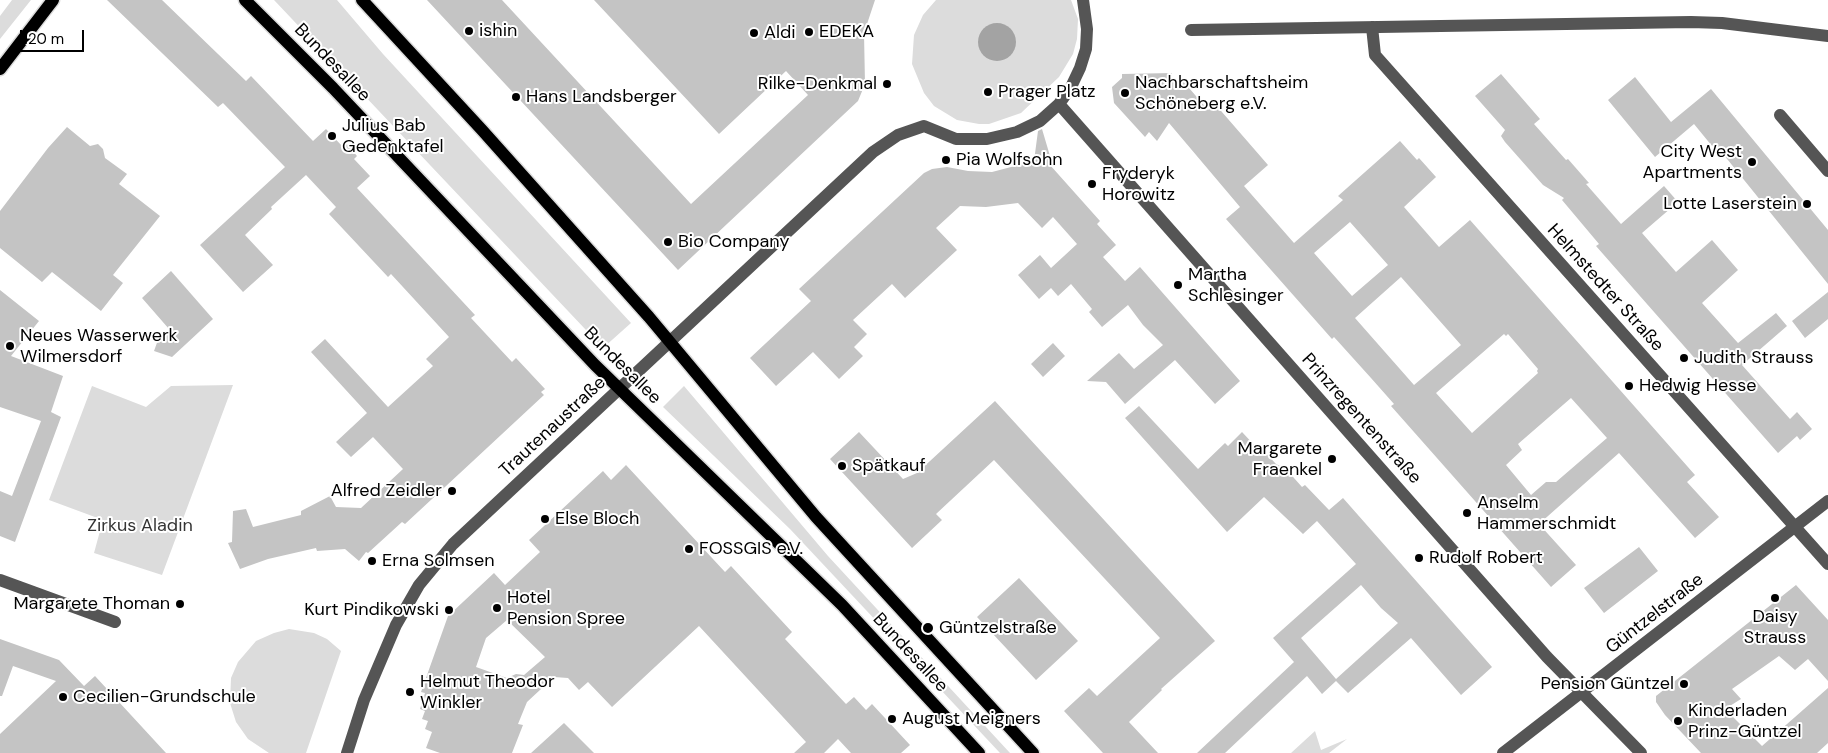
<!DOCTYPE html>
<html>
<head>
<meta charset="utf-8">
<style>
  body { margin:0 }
  #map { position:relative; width:1828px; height:753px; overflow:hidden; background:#fff; font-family:"DM Sans",sans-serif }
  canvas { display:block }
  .scale { position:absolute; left:20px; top:30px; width:64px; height:22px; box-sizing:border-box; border:2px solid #000; border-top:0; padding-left:6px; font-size:15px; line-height:18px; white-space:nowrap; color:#000; -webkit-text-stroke:4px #fff; paint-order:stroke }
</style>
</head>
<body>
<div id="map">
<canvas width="1828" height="753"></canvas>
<div class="scale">20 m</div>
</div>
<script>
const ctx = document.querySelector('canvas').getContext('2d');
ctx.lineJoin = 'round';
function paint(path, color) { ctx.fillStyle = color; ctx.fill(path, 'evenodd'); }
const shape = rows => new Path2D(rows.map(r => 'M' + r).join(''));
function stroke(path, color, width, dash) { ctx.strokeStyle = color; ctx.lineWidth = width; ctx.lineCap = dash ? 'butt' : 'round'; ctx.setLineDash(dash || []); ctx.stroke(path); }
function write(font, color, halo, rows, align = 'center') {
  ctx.font = font + ' "DM Sans",sans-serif'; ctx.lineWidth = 4; ctx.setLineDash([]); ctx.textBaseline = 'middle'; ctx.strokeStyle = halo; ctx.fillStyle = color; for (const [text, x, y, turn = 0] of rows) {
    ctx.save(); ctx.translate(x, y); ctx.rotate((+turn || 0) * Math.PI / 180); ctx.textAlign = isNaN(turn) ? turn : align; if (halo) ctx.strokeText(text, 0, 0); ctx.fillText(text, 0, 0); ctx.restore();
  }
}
paint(shape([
  [12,0,31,0,0,39,0,16],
  [274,0,337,0,383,54,631,323,603,348],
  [936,0,1071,0,1078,19,1077,39,1073,54,1059,77,1021,113,989,124,979,124,957,120,934,106,924,93,912,64,914,35,923,15],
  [233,385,162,575,94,553,103,520,49,500,92,386,146,407,171,386],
  [684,386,828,556,1010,753,1000,753,790,529,663,407],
  [289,629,314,633,327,639,341,651,306,753,269,753,248,739,236,722,230,703,231,678,238,662,256,641,274,633],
  [1315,731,1321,750,1347,739,1329,753,1291,753]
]), '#dcdcdc');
paint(shape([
  '978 42a19 19 0 1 1 38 0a19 19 0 1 1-38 0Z'
]), '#a3a3a3');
paint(shape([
  [107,0,162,0,246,81,251,76,313,141,326,129,342,146,346,143,357,156,354,159,370,176,357,188,475,315,471,318,512,362,516,358,545,389,541,392,544,395,473,461,405,524,402,522,368,553,366,552,359,561,345,549,317,551,316,548,268,559,240,569,228,543,232,542,233,511,246,509,253,527,301,515,301,511,330,496,336,507,361,508,403,469,373,437,351,457,336,442,367,413,311,352,325,339,388,407,433,366,426,359,449,337,391,274,388,277,329,214,336,207,306,175,271,207,272,209,245,235,273,265,243,292,200,245,285,167,223,103,218,107],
  [427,0,502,0,691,204,808,95,786,71,719,134,594,0,875,0,864,33,865,84,858,101,678,270],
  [1172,73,1172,81,1183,81,1208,110,1215,104,1268,165,1244,186,1294,243,1343,200,1338,196,1400,141,1417,160,1419,158,1436,177,1404,207,1439,247,1470,220,1695,475,1687,482,1719,517,1695,538,1619,453,1539,524,1576,565,1551,587,1391,406,1394,404,1371,378,1334,337,1332,339,1226,219,1240,207,1169,123,1157,141,1149,132,1145,137,1114,103,1112,87,1122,78,1122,74],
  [1350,222,1388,265,1352,296,1314,253],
  [1401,277,1461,345,1414,385,1355,318],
  [1504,334,1506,336,1508,334,1538,369,1537,371,1538,373,1472,433,1436,393],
  [1571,398,1607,438,1556,482,1546,482,1531,495,1506,465,1522,450,1518,444],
  [1501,74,1540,119,1534,124,1566,160,1568,159,1589,183,1586,184,1621,224,1664,186,1678,202,1642,233,1676,272,1712,240,1738,270,1702,303,1738,343,1776,313,1787,326,1742,365,1790,419,1797,412,1812,429,1800,440,1797,436,1778,453,1596,246,1599,244,1562,200,1564,198,1543,185,1505,142,1501,136,1505,130,1475,96],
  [1635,77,1671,122,1711,89,1828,230,1828,284,1715,144,1712,146,1694,124,1655,157,1608,100],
  [67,127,90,146,98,144,103,149,105,158,127,174,119,184,160,216,113,275,123,283,101,311,52,272,42,282,0,248,0,211,48,148],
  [1042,129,1050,156,1050,165,1100,221,1097,224,1116,245,1103,257,1125,281,1140,267,1240,381,1215,404,1175,360,1125,404,1106,382,1087,381,1119,353,1134,369,1163,345,1143,325,1128,305,1102,327,1089,312,1092,309,1071,284,1058,296,1051,288,1039,299,1018,275,1040,255,1051,268,1077,244,1053,217,1042,228,1018,203,986,207,960,206,936,228,957,250,905,298,892,284,853,320,867,334,854,347,863,356,839,379,813,352,776,386,750,358,811,301,799,289,924,173,932,169,947,167,968,171,992,172,1034,161,1038,131],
  [171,271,213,319,172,357,154,351,158,340,169,329,142,298],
  [0,290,39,321,11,356,63,376,51,412,61,417,15,542,0,536,0,491,12,496,41,421,0,407],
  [1828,292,1828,319,1805,338,1792,321],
  [1053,343,1065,356,1043,377,1031,364],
  [995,401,1215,641,1161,689,1162,690,1129,722,1158,753,1103,753,1064,711,1089,688,1097,696,1160,638,994,460,936,514,942,520,912,548,830,459,859,432,903,479,917,473],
  [1139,406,1198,469,1225,443,1228,446,1242,432,1257,448,1259,446,1276,464,1286,469,1302,487,1305,485,1329,510,1343,498,1492,667,1461,695,1411,638,1348,693,1336,681,1322,694,1307,676,1225,753,1197,753,1294,662,1273,638,1356,564,1317,521,1303,534,1264,497,1227,532,1125,418],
  [1361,585,1381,608,1398,623,1336,679,1301,638],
  [626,465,725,572,731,566,792,632,785,639,846,704,854,697,866,710,872,704,910,745,901,753,851,753,838,739,824,753,794,753,806,742,699,626,612,707,588,682,579,690,568,678,554,677,527,702,518,724,523,725,512,753,440,753,426,748,432,732,425,729,428,721,422,719,425,711,420,709,425,693,421,692,448,616,494,573,505,585,540,552,529,540,603,471,611,480],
  [507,620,545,657,524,675,516,674,507,678,476,667,486,638],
  [1639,547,1658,571,1604,613,1584,588],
  [1019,578,1078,641,1036,680,977,617],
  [1796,585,1828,620,1828,681,1808,659,1795,670,1779,656,1732,689,1741,699,1725,709,1762,746,1828,688,1828,743,1817,753,1701,753,1665,715,1656,702,1656,696],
  [0,639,59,660,84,686,95,676,166,753,0,753,0,734,56,681,13,666,2,696,0,696],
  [564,723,594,753,531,753]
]), '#c4c4c4');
const major = shape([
  [245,0,333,88,595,365,842,605,979,753],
  [362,0,482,130,649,317,816,517,1033,753],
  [0,69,53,0]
]);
stroke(major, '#dbdbdb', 15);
stroke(shape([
  [1372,27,1375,55,1828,564],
  [1191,30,1691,22,1722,23,1828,36],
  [1059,104,1547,657,1641,753],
  [1780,115,1828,171],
  [0,580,115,622],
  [347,753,364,700,396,625,419,585,453,544,873,152,898,135,924,126,956,139,987,139,1017,132,1040,121,1059,104,1071,87,1080,68,1086,49,1087,29,1083,0],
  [1503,753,1828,501]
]), '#555', 12);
stroke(major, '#000', 12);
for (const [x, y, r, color] of [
  [469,31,5,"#000"],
  [809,32,5,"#000"],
  [754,33,5,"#000"],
  [887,84,5,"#000"],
  [988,92,5,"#000"],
  [1125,93,5,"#000"],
  [516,97,5,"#000"],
  [332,136,5,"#000"],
  [946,160,5,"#000"],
  [1752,162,5,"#000"],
  [1092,184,5,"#000"],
  [1807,204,5,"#000"],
  [668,242,5,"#000"],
  [1178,285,5,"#000"],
  [10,346,5,"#000"],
  [1684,358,5,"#000"],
  [1629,386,5,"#000"],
  [1332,459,5,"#000"],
  [842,466,5,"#000"],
  [452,491,5,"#000"],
  [1467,513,5,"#000"],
  [545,519,5,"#000"],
  [689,549,5,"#000"],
  [1419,558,5,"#000"],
  [372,561,5,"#000"],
  [1775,598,5,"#000"],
  [180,604,5,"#000"],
  [497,608,5,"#000"],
  [449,610,5,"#000"],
  [928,628,6,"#000"],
  [1684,684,5,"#000"],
  [410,692,5,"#000"],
  [63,697,5,"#000"],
  [892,719,5,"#000"],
  [1678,721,5,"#000"]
]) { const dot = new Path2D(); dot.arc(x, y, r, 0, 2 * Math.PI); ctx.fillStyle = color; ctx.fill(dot); stroke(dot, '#fff', 2); }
write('18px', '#000', '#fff', [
  ["ishin",479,31],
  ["EDEKA",819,32],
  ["Aldi",764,33],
  ["Nachbarschaftsheim",1135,83],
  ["Schöneberg e.V.",1135,104],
  ["Rilke-Denkmal",877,84,"right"],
  ["Prager Platz",998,92],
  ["Hans Landsberger",526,97],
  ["Julius Bab",342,126],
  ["Gedenktafel",342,147],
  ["City West",1742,152,"right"],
  ["Apartments",1742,173,"right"],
  ["Pia Wolfsohn",956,160],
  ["Fryderyk",1102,174],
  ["Horowitz",1102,195],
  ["Lotte Laserstein",1797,204,"right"],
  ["Bio Company",678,242],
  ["Martha",1188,275],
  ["Schlesinger",1188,296],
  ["Neues Wasserwerk",20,336],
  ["Wilmersdorf",20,357],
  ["Judith Strauss",1694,358],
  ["Hedwig Hesse",1639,386],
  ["Margarete",1322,449,"right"],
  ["Fraenkel",1322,470,"right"],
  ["Spätkauf",852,466],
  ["Alfred Zeidler",442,491,"right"],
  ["Anselm",1477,503],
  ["Hammerschmidt",1477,524],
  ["Else Bloch",555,519],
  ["FOSSGIS e.V.",699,549],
  ["Rudolf Robert",1429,558],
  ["Erna Solmsen",382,561],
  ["Hotel",507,598],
  ["Pension Spree",507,619],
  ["Margarete Thoman",170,604,"right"],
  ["Kurt Pindikowski",439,610,"right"],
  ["Daisy",1775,617,"center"],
  ["Strauss",1775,638,"center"],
  ["Güntzelstraße",939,628],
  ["Helmut Theodor",420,682],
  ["Winkler",420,703],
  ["Pension Güntzel",1674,684,"right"],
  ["Cecilien-Grundschule",73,697],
  ["Kinderladen",1688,711],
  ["Prinz-Güntzel",1688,732],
  ["August Meigners",902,719]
], 'left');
write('18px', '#000', '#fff', [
  ["Bundesallee",332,63,46],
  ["Helmstedter Straße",1605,288,48],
  ["Bundesallee",622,366,45],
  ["Prinzregentenstraße",1361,419,48],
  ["Trautenaustraße",553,427,-43],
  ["Güntzelstraße",1655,614,-38],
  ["Bundesallee",910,653,47]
]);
write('18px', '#333', '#fff', [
  ["Zirkus Aladin",140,526]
]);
</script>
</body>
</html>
